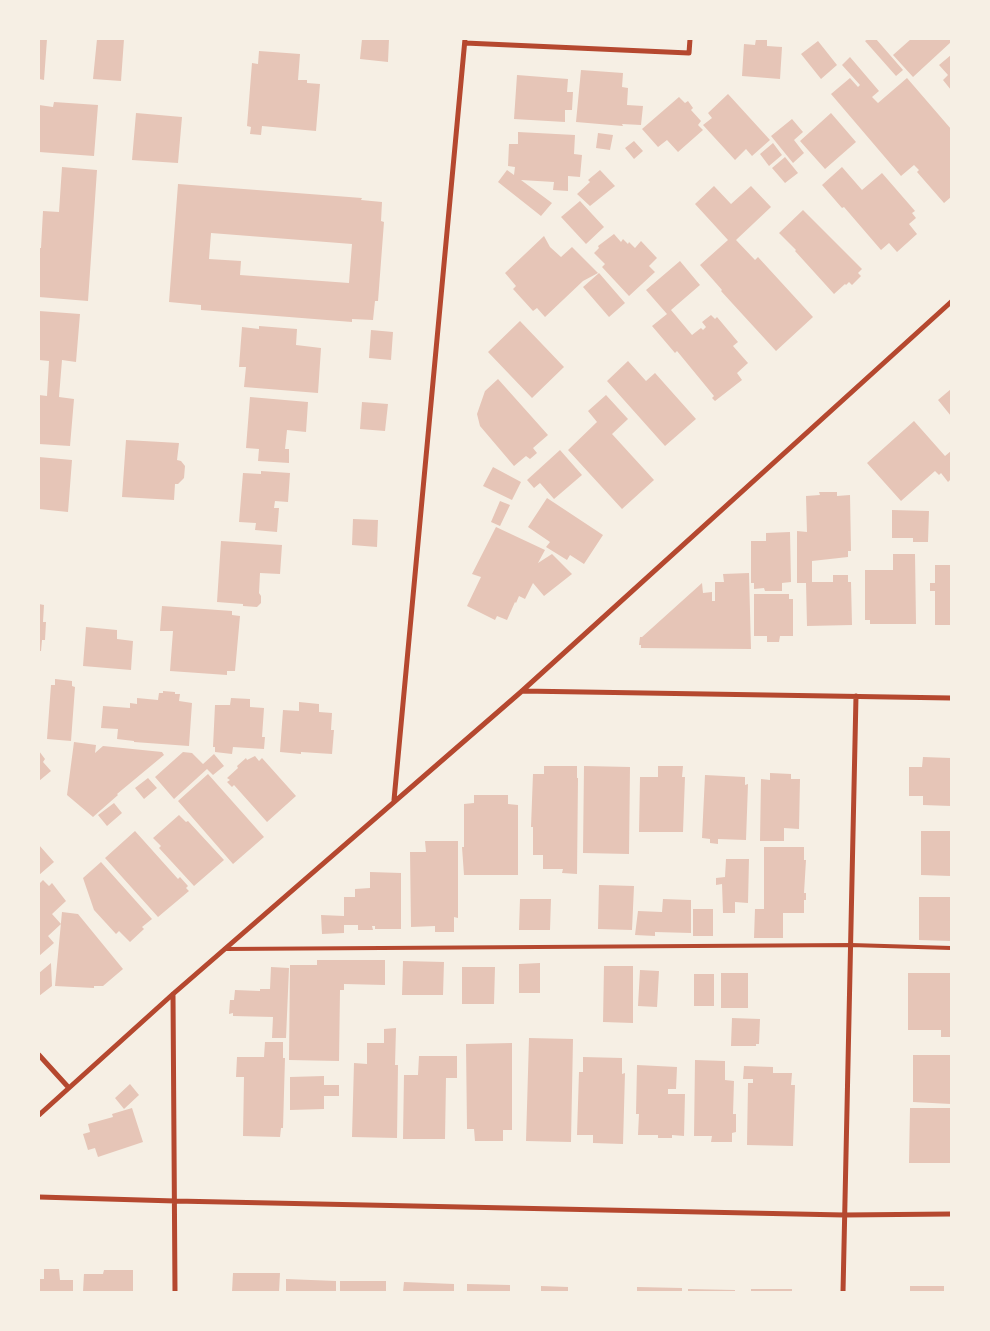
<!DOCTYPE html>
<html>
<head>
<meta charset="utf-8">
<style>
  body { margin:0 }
  #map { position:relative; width:990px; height:1331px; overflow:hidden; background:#f6efe4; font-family:Manrope,sans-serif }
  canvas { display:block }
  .frame { position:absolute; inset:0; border:40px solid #f6efe4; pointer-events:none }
</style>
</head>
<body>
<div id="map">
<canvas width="990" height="1331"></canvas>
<div class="frame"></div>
</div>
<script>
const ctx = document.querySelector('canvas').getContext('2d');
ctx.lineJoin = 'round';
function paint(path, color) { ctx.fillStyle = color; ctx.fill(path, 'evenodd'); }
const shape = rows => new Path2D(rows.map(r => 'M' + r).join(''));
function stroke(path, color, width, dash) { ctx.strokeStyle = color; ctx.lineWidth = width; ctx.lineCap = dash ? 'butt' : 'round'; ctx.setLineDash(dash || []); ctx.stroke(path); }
paint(shape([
  [39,39,47,39,44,80,39,79],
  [97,39,124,39,121,81,93,79],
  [362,39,389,39,388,62,360,59],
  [756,39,767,39,767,46,782,47,780,79,742,76,744,44,755,45],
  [868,39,876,39,903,70,896,76,865,41],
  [911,39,951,39,951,42,913,77,893,55],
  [818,41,837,65,821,79,801,54],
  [259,51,300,54,298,80,307,80,307,83,320,84,316,131,262,126,261,135,250,134,251,127,247,126,252,63,258,64],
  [951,55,951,90,943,80,948,75,939,65],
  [850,57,879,91,872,97,878,103,907,78,951,129,951,197,944,203,917,172,919,170,914,165,901,176,831,94,850,78,858,87,860,85,842,65],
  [581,70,623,73,622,87,628,88,627,105,643,106,641,125,622,124,623,126,576,122],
  [517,75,568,79,567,92,573,92,572,110,565,110,565,122,514,119],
  [728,94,770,140,752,156,746,149,735,160,703,125,712,118,708,113],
  [679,97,685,103,688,101,693,108,691,110,701,121,698,125,703,130,678,152,667,140,658,147,642,129],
  [54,102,98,105,94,156,39,152,39,105,53,107],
  [136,113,182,117,178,163,132,160],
  [831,113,856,142,825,169,800,141],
  [792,119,803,132,794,140,804,153,793,163,771,136],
  [518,132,575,135,574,154,582,155,580,177,568,176,568,191,553,190,554,182,521,180,552,203,541,216,498,182,507,170,514,175,515,167,508,166,509,144,518,144],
  [598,133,613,135,610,150,596,148],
  [634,141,643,151,634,159,625,148],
  [773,143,782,155,769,166,760,154],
  [785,157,798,173,785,183,772,168],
  [62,167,97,170,88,301,39,297,39,248,41,248,43,211,59,212],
  [842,167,862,190,882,173,915,211,912,213,916,218,909,224,917,234,897,252,889,243,881,250,844,207,842,208,822,185],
  [600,170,615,186,590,206,577,194,590,182,588,180],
  [178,184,362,198,361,200,382,202,381,221,384,222,378,301,375,301,373,320,352,319,352,322,201,310,201,305,169,302],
  [211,233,352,244,349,283,240,275,241,261,209,259],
  [714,186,731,204,751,186,771,207,736,240,755,260,758,257,813,317,776,351,721,291,722,290,700,265,728,240,695,204],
  [580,201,604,227,586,244,561,217],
  [803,210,862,269,858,273,861,276,852,285,849,282,846,285,845,284,834,294,795,251,796,250,779,233],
  [614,234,621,242,623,239,628,244,629,242,635,248,641,241,657,258,649,266,655,272,629,296,602,267,605,264,594,253,599,248,598,246],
  [544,236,550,247,561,257,572,247,598,273,583,281,545,317,537,308,533,311,513,289,516,286,505,273],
  [680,261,700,285,671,310,692,335,701,328,703,330,706,327,702,322,711,315,715,319,717,317,738,342,733,346,748,363,737,373,742,380,715,401,712,398,714,396,677,351,675,353,652,326,667,314,646,290],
  [599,273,625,303,609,317,583,287],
  [39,311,80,314,76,362,62,360,59,397,74,399,70,446,39,444,39,395,47,396,49,361,39,360],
  [520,321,564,367,532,398,488,352],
  [259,326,297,329,296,345,321,348,318,393,244,387,246,367,239,367,242,327,259,329],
  [371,330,393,332,391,360,369,358],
  [628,361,646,381,655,373,696,419,665,446,607,381],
  [498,379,548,435,533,448,537,453,530,459,526,456,514,466,480,426,477,414,485,391],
  [951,389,951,416,938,400],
  [606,395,628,419,612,434,654,480,622,509,568,450,597,422,588,411],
  [250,397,308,402,306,432,287,430,285,449,289,449,289,463,258,461,259,449,246,448],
  [362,402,388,404,385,431,360,429],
  [914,421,945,456,951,451,951,479,948,482,941,473,939,475,935,471,901,501,867,463],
  [126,440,179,443,177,460,181,461,185,466,184,478,178,484,175,484,174,500,122,497],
  [560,450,582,475,554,499,540,483,534,488,527,480],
  [39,457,72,460,68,512,39,509],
  [493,467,521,482,512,500,483,486],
  [261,471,290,473,288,502,275,501,274,508,279,508,277,532,255,530,256,523,239,522,243,473,261,474],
  [819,492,837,492,837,496,850,495,851,551,848,551,848,557,812,561,812,582,833,582,833,575,848,575,848,582,851,582,852,625,807,626,806,583,797,583,797,531,807,532,806,496,820,495],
  [547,498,603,535,584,564,570,555,567,560,546,547,550,542,528,527],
  [500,501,510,505,500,526,491,522],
  [892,510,929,511,928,542,913,542,913,538,892,538],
  [353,519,378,520,377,547,352,545],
  [496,527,545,550,538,563,552,554,572,574,544,596,533,583,525,599,519,596,516,603,515,602,507,620,497,616,495,620,467,606,481,577,472,574],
  [790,532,791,582,782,583,782,591,765,591,764,588,754,589,754,583,751,583,751,541,766,541,766,533],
  [221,541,282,545,280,574,260,573,259,593,261,596,261,603,257,607,243,606,243,604,217,602],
  [893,554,915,554,916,624,870,624,870,620,865,620,865,570,893,570],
  [935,565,951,565,951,625,935,625,935,591,930,591,930,583,935,583],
  [749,573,751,649,641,648,641,645,639,645,640,637,642,637,702,583,703,593,712,592,712,601,715,601,715,582,724,582,723,574],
  [754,594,789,594,789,599,793,599,793,636,780,636,779,642,767,642,767,636,754,636],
  [39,604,44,605,43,622,46,622,45,640,42,640,41,651,39,651],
  [162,606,232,611,232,615,240,616,235,671,227,671,227,675,170,671,173,631,160,631],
  [86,627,117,630,117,639,133,641,131,670,83,666],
  [55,679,72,681,72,686,75,687,71,741,47,739,51,685,55,685],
  [163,691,175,692,175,694,180,694,179,701,192,703,189,746,134,742,134,741,117,739,118,729,101,728,103,706,130,708,130,703,137,704,137,698,158,700,159,693,163,693],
  [231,698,250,699,250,707,264,708,262,737,265,737,264,749,233,747,232,754,215,752,215,747,213,747,215,705,230,705],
  [299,702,319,704,319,712,332,713,331,730,334,730,332,754,301,752,301,754,280,752,283,710,299,711],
  [74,742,96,745,95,753,103,746,162,752,164,755,117,794,118,795,93,817,67,795],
  [39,751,45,759,43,762,51,771,39,781],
  [183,752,192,753,203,764,214,754,224,766,213,775,207,769,174,799,155,777],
  [255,756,259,761,262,758,296,796,267,822,234,785,232,787,227,782,230,780,227,778,238,768,237,766,246,758,247,760],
  [923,757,951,758,951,806,923,805,923,796,909,796,909,767,922,767],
  [544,766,577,766,577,778,578,778,577,874,562,873,563,869,543,869,543,855,533,855,533,827,531,827,533,774,544,774],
  [584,766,630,767,629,854,583,853],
  [658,766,683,766,682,777,685,777,683,832,639,832,640,777,658,777],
  [770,773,791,774,791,779,800,779,799,829,784,828,784,841,760,841,761,779,770,780],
  [208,774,264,837,233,864,178,801],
  [705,775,745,777,745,785,748,784,746,840,718,839,718,844,710,843,710,839,702,838],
  [148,778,157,788,144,799,135,788],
  [474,795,508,795,508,804,518,805,518,875,464,875,462,847,464,847,464,804,474,803],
  [114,803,122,813,107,826,98,815],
  [179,815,186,822,188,821,224,860,194,886,159,848,161,846,153,838],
  [135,831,178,879,180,877,188,886,186,888,189,891,158,917,105,858],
  [921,831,951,831,951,876,921,875],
  [425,841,458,841,458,918,454,917,454,932,435,932,435,926,411,927,410,852,426,852],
  [39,845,54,862,39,875],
  [764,847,804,847,804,860,806,860,804,893,806,893,806,900,804,900,804,913,783,913,783,938,754,938,755,909,764,909],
  [726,859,749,859,748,903,735,902,735,913,723,913,722,884,716,885,716,878,725,877],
  [101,862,152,919,142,927,144,929,130,942,119,931,116,934,94,910,83,878],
  [370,872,401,873,401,929,375,929,375,926,372,926,373,930,358,930,358,925,344,925,344,933,322,934,321,915,344,916,344,897,355,897,355,889,370,888],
  [43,880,49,886,52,883,66,901,52,914,61,924,48,936,54,943,39,956,39,884],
  [599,885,634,886,632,930,598,929],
  [919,897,951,897,951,941,919,940],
  [520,899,551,899,550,930,519,930],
  [663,899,691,900,691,933,655,932,655,936,635,935,638,911,662,912],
  [693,909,713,909,713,936,693,936],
  [62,912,78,914,123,969,103,986,94,986,94,988,55,986],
  [317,960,385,960,385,985,344,984,344,990,340,990,339,1061,289,1060,290,965,317,965],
  [403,961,444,962,443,995,402,995],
  [51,963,52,986,39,996,39,973],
  [540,963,540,993,519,993,519,964],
  [604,966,633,966,633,1023,603,1022],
  [271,967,289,968,286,1038,272,1038,273,1017,233,1016,233,1013,229,1014,230,1000,234,1000,235,990,260,991,260,989,270,989],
  [462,967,495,967,494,1004,462,1004],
  [640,970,659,971,657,1007,638,1006],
  [721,973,748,973,748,1008,721,1008],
  [908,973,951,973,951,1037,941,1037,941,1030,908,1030],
  [694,974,714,974,714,1006,694,1006],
  [732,1018,760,1019,759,1044,756,1044,756,1046,731,1046],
  [396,1028,395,1065,398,1065,397,1138,352,1137,354,1063,367,1064,367,1043,384,1043,384,1029],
  [529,1038,573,1039,571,1142,526,1141],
  [265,1042,283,1042,283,1058,285,1058,283,1128,281,1128,280,1137,243,1136,244,1077,236,1077,237,1057,264,1057],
  [512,1043,512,1130,503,1130,503,1141,475,1141,474,1129,467,1129,466,1044],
  [913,1055,951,1055,951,1104,913,1102],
  [419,1056,457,1056,457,1078,446,1078,445,1139,403,1139,404,1075,418,1075],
  [583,1057,622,1058,622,1074,625,1073,623,1144,593,1143,593,1135,577,1135,579,1072,583,1072],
  [695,1060,725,1061,725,1080,734,1081,733,1114,736,1114,736,1132,732,1133,732,1142,711,1142,712,1136,694,1136],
  [637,1065,677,1067,676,1089,668,1089,668,1094,685,1094,684,1136,672,1135,672,1138,658,1138,658,1135,638,1135,639,1114,636,1114],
  [744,1066,773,1067,773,1073,792,1073,791,1085,795,1085,793,1146,747,1145,748,1083,753,1083,753,1079,743,1079],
  [324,1076,324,1085,339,1085,339,1096,324,1096,324,1109,290,1110,290,1077],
  [130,1084,139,1095,124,1109,115,1098],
  [132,1108,143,1142,98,1157,95,1148,88,1150,83,1134,90,1132,88,1124,113,1117,112,1114],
  [910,1108,951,1108,951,1163,909,1163],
  [44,1269,59,1269,60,1280,73,1280,73,1292,39,1292,39,1279,44,1279],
  [104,1270,133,1270,133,1292,83,1292,84,1274,103,1274],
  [233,1273,280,1273,279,1292,232,1292],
  [286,1279,336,1281,336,1292,286,1292],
  [340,1281,386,1281,386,1292,340,1292],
  [404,1282,454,1284,454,1292,403,1292],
  [467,1284,510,1285,510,1292,467,1292],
  [541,1286,568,1287,568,1292,541,1292],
  [910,1286,944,1286,944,1292,910,1292],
  [637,1287,682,1288,682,1292,637,1292],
  [688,1289,735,1290,735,1292,688,1292],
  [751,1289,792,1289,792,1292,751,1292]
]), '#e6c5b7');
stroke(shape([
  [225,949,851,945,951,948]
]), '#b5482f', 4);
stroke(shape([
  [465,43,689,53,690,39],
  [522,691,951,698],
  [394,800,465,39],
  [173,994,175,1292],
  [39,1055,69,1088],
  [39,1115,173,994,522,691,951,302],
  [39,1197,175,1201,844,1215,951,1214],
  [843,1292,856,696]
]), '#b5482f', 5);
</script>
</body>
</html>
